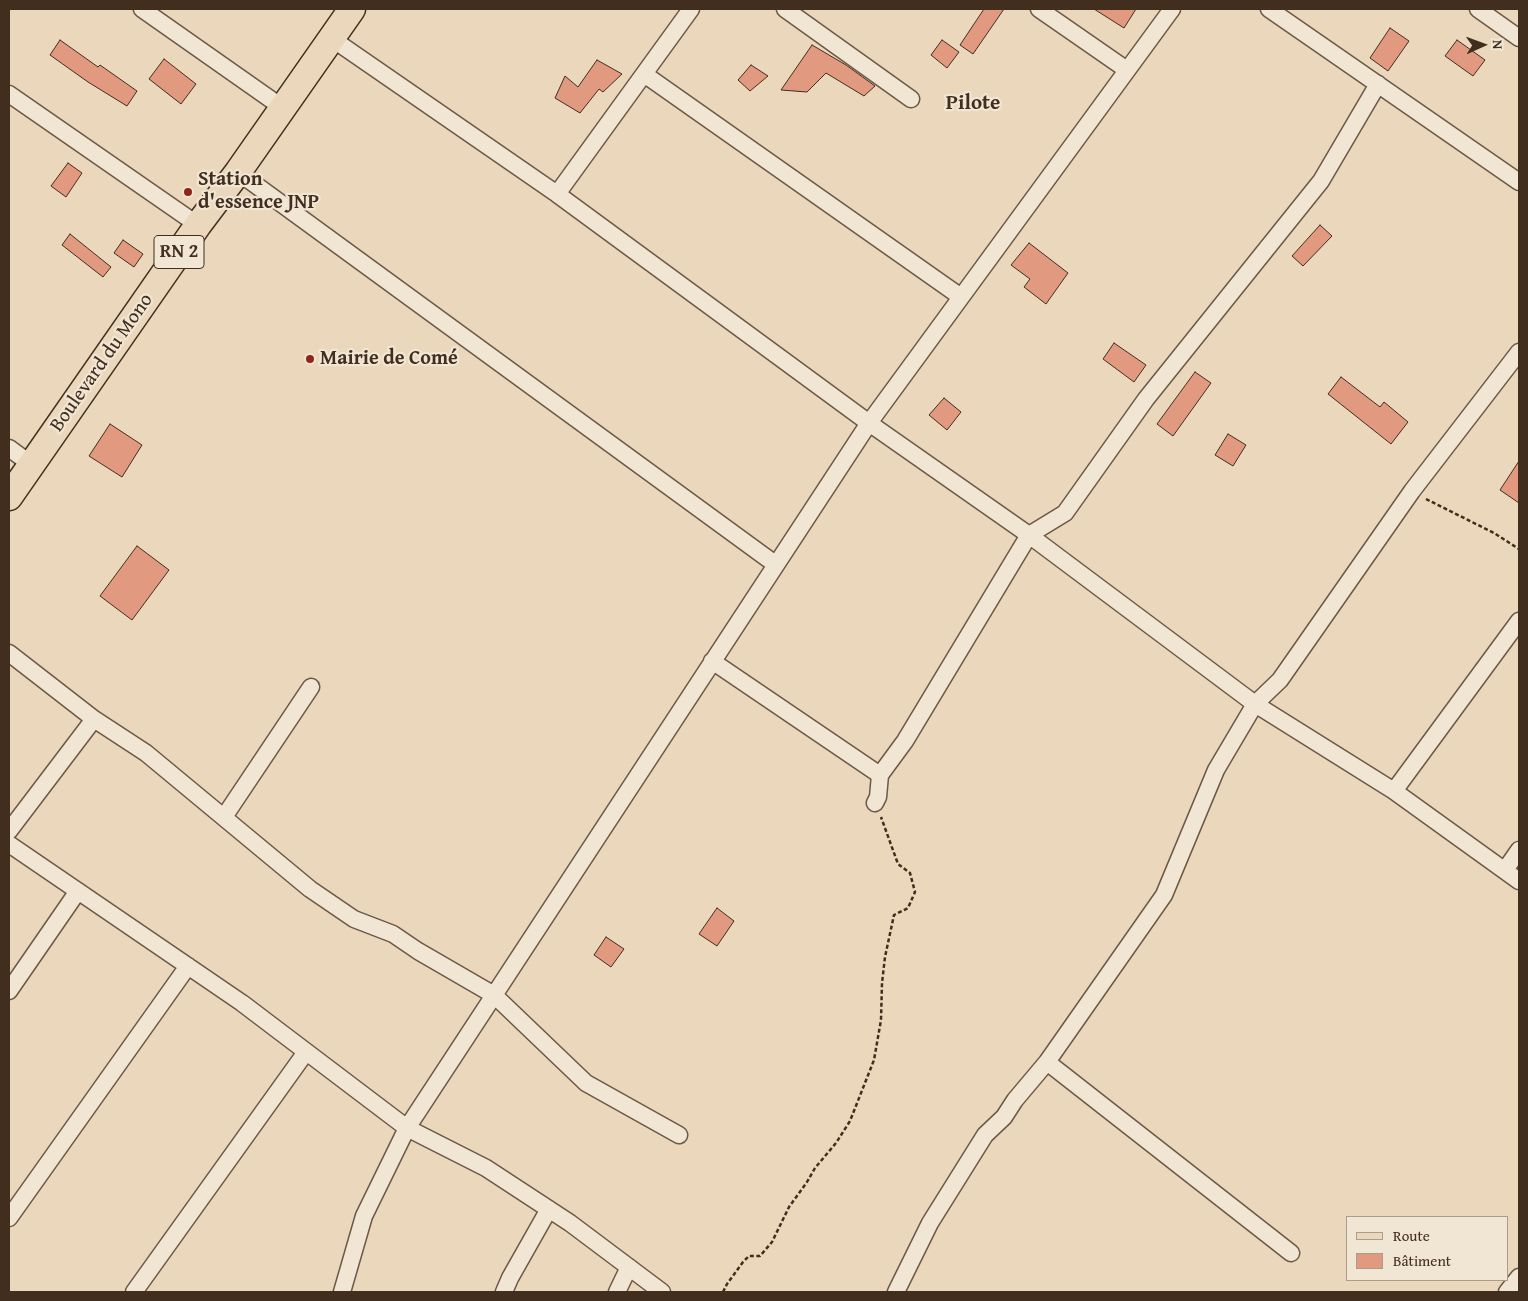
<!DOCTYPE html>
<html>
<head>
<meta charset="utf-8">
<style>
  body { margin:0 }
  #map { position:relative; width:1528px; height:1301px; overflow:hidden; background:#ead7bc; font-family:"Gentium Book Plus",serif }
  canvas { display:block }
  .frame { position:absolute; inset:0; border:10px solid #412e1e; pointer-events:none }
  .legend { position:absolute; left:1346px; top:1216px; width:162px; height:65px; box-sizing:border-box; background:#f1e5d3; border:1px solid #ab9c8b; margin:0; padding:6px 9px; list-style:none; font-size:15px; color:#412e1e }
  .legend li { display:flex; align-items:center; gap:10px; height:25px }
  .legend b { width:25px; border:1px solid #ab9c8b }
  .north { position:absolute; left:1458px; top:20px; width:50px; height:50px; -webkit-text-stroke:4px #f1e5d3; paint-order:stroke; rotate:88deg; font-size:14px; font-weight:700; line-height:20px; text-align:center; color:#412e1e }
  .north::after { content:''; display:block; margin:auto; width:18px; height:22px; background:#412e1e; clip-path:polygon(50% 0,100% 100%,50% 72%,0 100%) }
</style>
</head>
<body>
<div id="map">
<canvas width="1528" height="1301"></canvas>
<div class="frame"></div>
<ul class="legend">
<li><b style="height:6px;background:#ead7bc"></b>Route</li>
<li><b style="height:14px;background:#e19980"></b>Bâtiment</li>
</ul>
<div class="north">N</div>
</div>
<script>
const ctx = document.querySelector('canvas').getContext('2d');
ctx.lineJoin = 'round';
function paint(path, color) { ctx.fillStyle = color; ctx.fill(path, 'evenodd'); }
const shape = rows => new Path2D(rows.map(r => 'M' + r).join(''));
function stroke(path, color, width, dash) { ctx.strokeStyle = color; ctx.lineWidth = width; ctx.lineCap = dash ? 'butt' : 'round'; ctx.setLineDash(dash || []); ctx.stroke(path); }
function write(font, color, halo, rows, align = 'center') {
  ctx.font = font + ' "Gentium Book Plus",serif'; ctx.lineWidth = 4.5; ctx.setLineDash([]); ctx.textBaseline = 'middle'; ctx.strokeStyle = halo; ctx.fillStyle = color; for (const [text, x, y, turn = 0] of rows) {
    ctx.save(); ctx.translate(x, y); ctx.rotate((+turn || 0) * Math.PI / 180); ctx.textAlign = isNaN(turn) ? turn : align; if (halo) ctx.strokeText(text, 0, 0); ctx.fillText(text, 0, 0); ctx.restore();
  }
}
const building = shape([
  [984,9,1004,9,973,54,960,45,984,9],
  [1094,9,1136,9,1124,28,1094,9],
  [1390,28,1409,41,1388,71,1370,58,1390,28],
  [60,40,98,67,100,65,137,91,127,106,88,82,50,55,60,40],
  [942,40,959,52,947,68,931,55,942,40],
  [1457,40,1485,60,1473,76,1445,56,1457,40],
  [812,45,846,65,875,86,864,96,826,73,807,92,781,90,812,45],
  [164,59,196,84,181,104,149,79,164,59],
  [597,60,622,74,603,92,599,89,580,113,555,98,565,76,578,87,597,60],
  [751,65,768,76,750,91,738,80,751,65],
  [68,163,82,173,66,197,51,186,68,163],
  [1320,225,1332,236,1303,266,1292,256,1320,225],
  [70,234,111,267,103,277,62,245,70,234],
  [123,240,143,254,134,267,114,253,123,240],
  [1029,243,1068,273,1046,304,1024,287,1030,279,1011,265,1029,243],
  [1114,343,1146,365,1134,382,1103,359,1114,343],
  [1195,372,1211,383,1173,436,1157,424,1195,372],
  [1341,377,1380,407,1384,402,1408,422,1391,444,1328,394,1341,377],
  [944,398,961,412,947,430,929,415,944,398],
  [110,424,142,445,122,477,89,456,110,424],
  [1228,434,1246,445,1233,466,1215,455,1228,434],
  [1519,461,1519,503,1500,490,1519,461],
  [137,546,169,570,132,620,100,596,137,546],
  [717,908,734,921,717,946,699,934,717,908],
  [606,937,624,949,611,967,594,955,606,937]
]);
paint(building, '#e19980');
stroke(building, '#412e1e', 1);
const minor = shape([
  [142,9,283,108],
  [785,9,911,99],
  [1039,9,1127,70],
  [1269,9,1519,182],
  [1478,9,1519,38],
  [331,38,557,194,869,423,1029,535,1255,704,1394,791,1519,881],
  [644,74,961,297],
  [9,94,198,225],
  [238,172,775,564],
  [557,194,691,9],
  [9,448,32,465],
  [9,653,94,719,146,753,310,889,354,919,393,934,418,951,494,995,586,1083,679,1135],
  [712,661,880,775],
  [1394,791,1519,621],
  [875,803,878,797,880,775,905,741,1029,535,1065,513,1146,399,1321,181,1378,84],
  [224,817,311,687],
  [9,831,94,719],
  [9,844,242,1003,407,1128,486,1168,570,1223,662,1292],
  [1505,870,1519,850],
  [9,991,78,891],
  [1047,1062,1291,1253],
  [9,1218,188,966],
  [134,1292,306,1052],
  [342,1292,364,1216,407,1128,869,423,1172,9],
  [504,1292,510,1278,549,1209],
  [617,1292,629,1267],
  [896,1292,930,1223,985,1135,1004,1117,1015,1100,1047,1062,1164,895,1216,770,1255,704,1280,680,1412,491,1519,352],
  [1507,1292,1519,1277]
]);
const primary = shape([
  [9,497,198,225,238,172,352,9]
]);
stroke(minor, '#6b5846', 19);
stroke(primary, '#412e1e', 29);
stroke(shape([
  [1426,499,1494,533,1519,549],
  [723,1292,727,1284,743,1262,749,1256,760,1256,772,1242,789,1207,807,1182,815,1168,836,1143,850,1121,874,1060,881,1020,882,983,885,957,894,915,908,908,915,892,910,873,898,864,881,817]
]), '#412e1e', 2.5, [4, 2.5]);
stroke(minor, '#f1e5d3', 16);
stroke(primary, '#ead7bc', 26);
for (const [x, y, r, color] of [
  [188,192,5,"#8f2418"],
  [310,359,5,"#8f2418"]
]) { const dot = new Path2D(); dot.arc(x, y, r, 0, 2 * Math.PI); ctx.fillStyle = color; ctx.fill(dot); stroke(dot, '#f1e5d3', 2); }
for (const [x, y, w] of [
  [179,252,50]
]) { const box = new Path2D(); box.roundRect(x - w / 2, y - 16.5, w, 33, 4); ctx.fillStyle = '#f1e5d3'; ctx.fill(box); stroke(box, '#412e1e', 1); }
write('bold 19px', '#412e1e', null, [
  ["RN 2",179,252]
]);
write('bold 20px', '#412e1e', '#f1e5d3', [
  ["Station",198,180],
  ["d'essence JNP",198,203],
  ["Mairie de Comé",320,359]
], 'left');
write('20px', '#412e1e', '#f1e5d3', [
  ["Boulevard du Mono",102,363,-55]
]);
write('bold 21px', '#412e1e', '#f1e5d3', [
  ["Pilote",973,104]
]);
</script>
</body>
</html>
